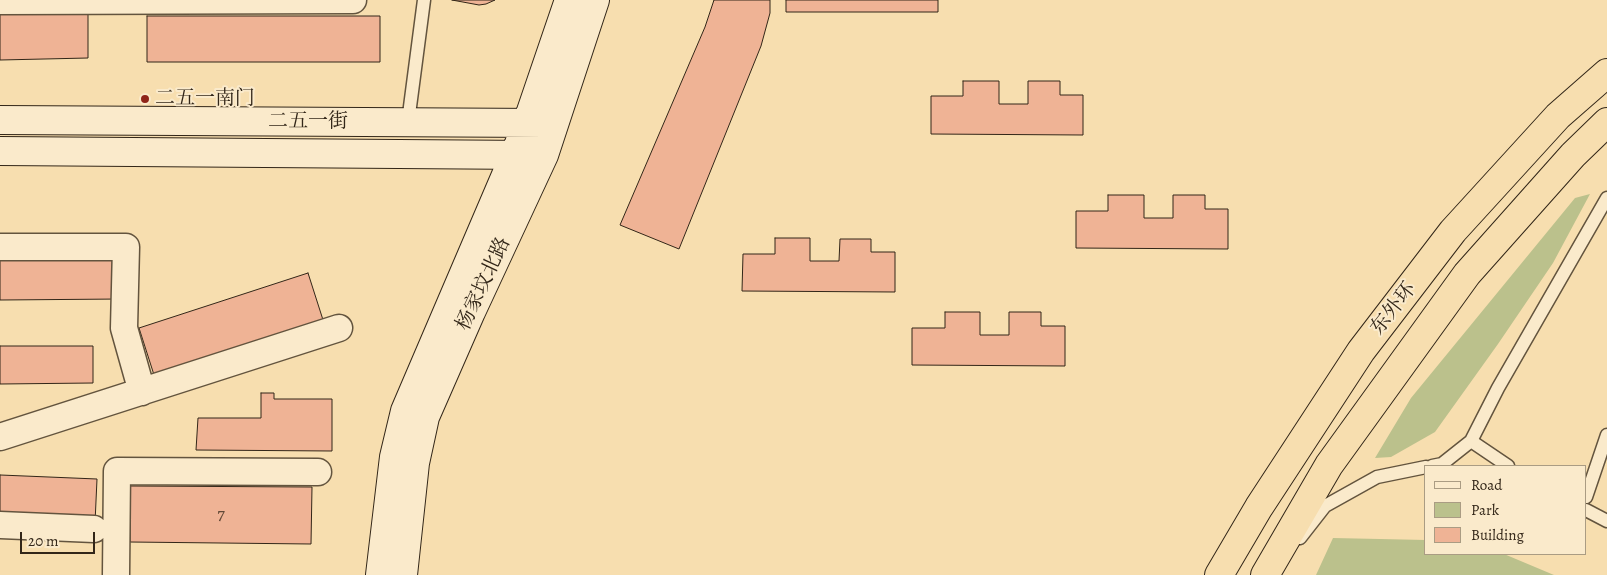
<!DOCTYPE html>
<html>
<head>
<meta charset="utf-8">
<style>
  body { margin:0 }
  #map { position:relative; width:1607px; height:575px; overflow:hidden; background:#f7deaf; font-family:Alegreya,serif }
  canvas { display:block }
  .legend { position:absolute; left:1424px; top:465px; width:162px; height:90px; box-sizing:border-box; background:#faeacb; border:1px solid #aa9c83; margin:0; padding:6px 9px; list-style:none; font-size:15px; color:#322618 }
  .legend li { display:flex; align-items:center; gap:10px; height:25px }
  .legend b { width:25px; border:1px solid #aa9c83 }
  .scale { position:absolute; left:20px; top:532px; width:75px; height:22px; box-sizing:border-box; border:2px solid #322618; border-top:0; padding-left:6px; font-size:15px; line-height:18px; white-space:nowrap; color:#322618; -webkit-text-stroke:4px #faeacb; paint-order:stroke }
</style>
</head>
<body>
<div id="map">
<canvas width="1607" height="575"></canvas>
<ul class="legend">
<li><b style="height:6px;background:#faeacb"></b>Road</li>
<li><b style="height:14px;background:#bbc18c"></b>Park</li>
<li><b style="height:14px;background:#efb395"></b>Building</li>
</ul>
<div class="scale">20 m</div>
</div>
<script>
const ctx = document.querySelector('canvas').getContext('2d');
ctx.lineJoin = 'round';
function paint(path, color) { ctx.fillStyle = color; ctx.fill(path, 'evenodd'); }
const shape = rows => new Path2D(rows.map(r => 'M' + r).join(''));
function stroke(path, color, width, dash) { ctx.strokeStyle = color; ctx.lineWidth = width; ctx.lineCap = dash ? 'butt' : 'round'; ctx.setLineDash(dash || []); ctx.stroke(path); }
function write(font, color, halo, rows, align = 'center') {
  ctx.font = font + ' Alegreya,"Noto Serif SC",serif'; ctx.lineWidth = 4; ctx.setLineDash([]); ctx.textBaseline = 'middle'; ctx.strokeStyle = halo; ctx.fillStyle = color; for (const [text, x, y, turn = 0] of rows) {
    ctx.save(); ctx.translate(x, y); ctx.rotate((+turn || 0) * Math.PI / 180); ctx.textAlign = isNaN(turn) ? turn : align; if (halo) ctx.strokeText(text, 0, 0); ctx.fillText(text, 0, 0); ctx.restore();
  }
}
paint(shape([
  [1590,194,1553,263,1498,344,1435,432,1391,457,1375,458,1411,398,1575,198],
  [1333,538,1426,540,1426,554,1504,554,1554,575,1316,575]
]), '#bbc18c');
const building = shape([
  [452,0,495,0,486,4,479,5,452,0],
  [714,0,770,0,770,13,761,46,679,249,620,225,705,27,714,0],
  [786,0,938,0,938,12,786,12,786,0],
  [88,13,88,58,0,60,0,14,88,13],
  [147,16,380,16,380,62,147,62,147,16],
  [963,81,999,81,999,104,1028,104,1028,81,1060,81,1060,95,1083,95,1083,135,931,134,931,96,963,96,963,81],
  [1108,195,1144,195,1144,218,1173,218,1173,195,1205,195,1205,209,1228,209,1228,249,1076,248,1076,211,1108,211,1108,195],
  [775,238,810,238,810,261,839,261,840,239,871,239,871,252,895,252,895,292,742,291,743,254,775,254,775,238],
  [0,254,121,254,121,299,0,300,0,254],
  [308,273,324,323,155,378,139,328,308,273],
  [945,312,980,312,980,335,1009,335,1009,312,1041,312,1041,326,1065,326,1065,366,912,365,912,328,945,328,945,312],
  [0,346,93,346,93,383,0,384,0,346],
  [261,393,274,393,274,399,332,399,332,451,196,450,198,418,261,418,261,393],
  [0,475,97,479,95,523,0,520,0,475],
  [130,486,312,487,311,544,130,542,130,486]
]);
paint(building, '#efb395');
stroke(building, '#322618', 1);
const lane = shape([
  [408,122,424,0],
  [1471,441,1508,466],
  [1432,466,1442,464,1471,441,1498,388,1607,198],
  [1586,497,1607,435],
  [1586,510,1607,521],
  [1300,538,1325,506,1377,477,1426,467]
]);
const street = shape([
  [0,1,353,0],
  [0,247,126,247,124,328,142,392],
  [0,437,339,328],
  [0,525,94,529],
  [116,575,117,471,318,472]
]);
const secondary = shape([
  [0,120,544,123],
  [0,151,531,155],
  [380,575,394,457,405,411,515,154,527,123,569,0],
  [403,575,415,463,425,417,471,312,544,155,595,0]
]);
const highway = shape([
  [1219,575,1259,507,1361,351,1453,231,1558,116,1607,73],
  [1265,575,1329,465,1467,274,1573,155,1607,122]
]);
stroke(lane, '#63543e', 15);
stroke(street, '#63543e', 29);
stroke(secondary, '#322618', 30);
stroke(highway, '#322618', 30);
stroke(lane, '#faeacb', 12);
stroke(street, '#faeacb', 26);
stroke(secondary, '#faeacb', 28);
stroke(highway, '#f7deaf', 28);
for (const [x, y, r, color] of [
  [145,99,5,"#8f2418"]
]) { const dot = new Path2D(); dot.arc(x, y, r, 0, 2 * Math.PI); ctx.fillStyle = color; ctx.fill(dot); stroke(dot, '#faeacb', 2); }
write('18px', '#614937', null, [
  ["7",221,515]
]);
write('20px', '#322618', '#faeacb', [
  ["二五一南门",155,99]
], 'left');
write('20px', '#322618', '#faeacb', [
  ["二五一街",308,122],
  ["杨家坟北路",484,284,-65],
  ["东外环",1394,309,-52]
]);
</script>
</body>
</html>
